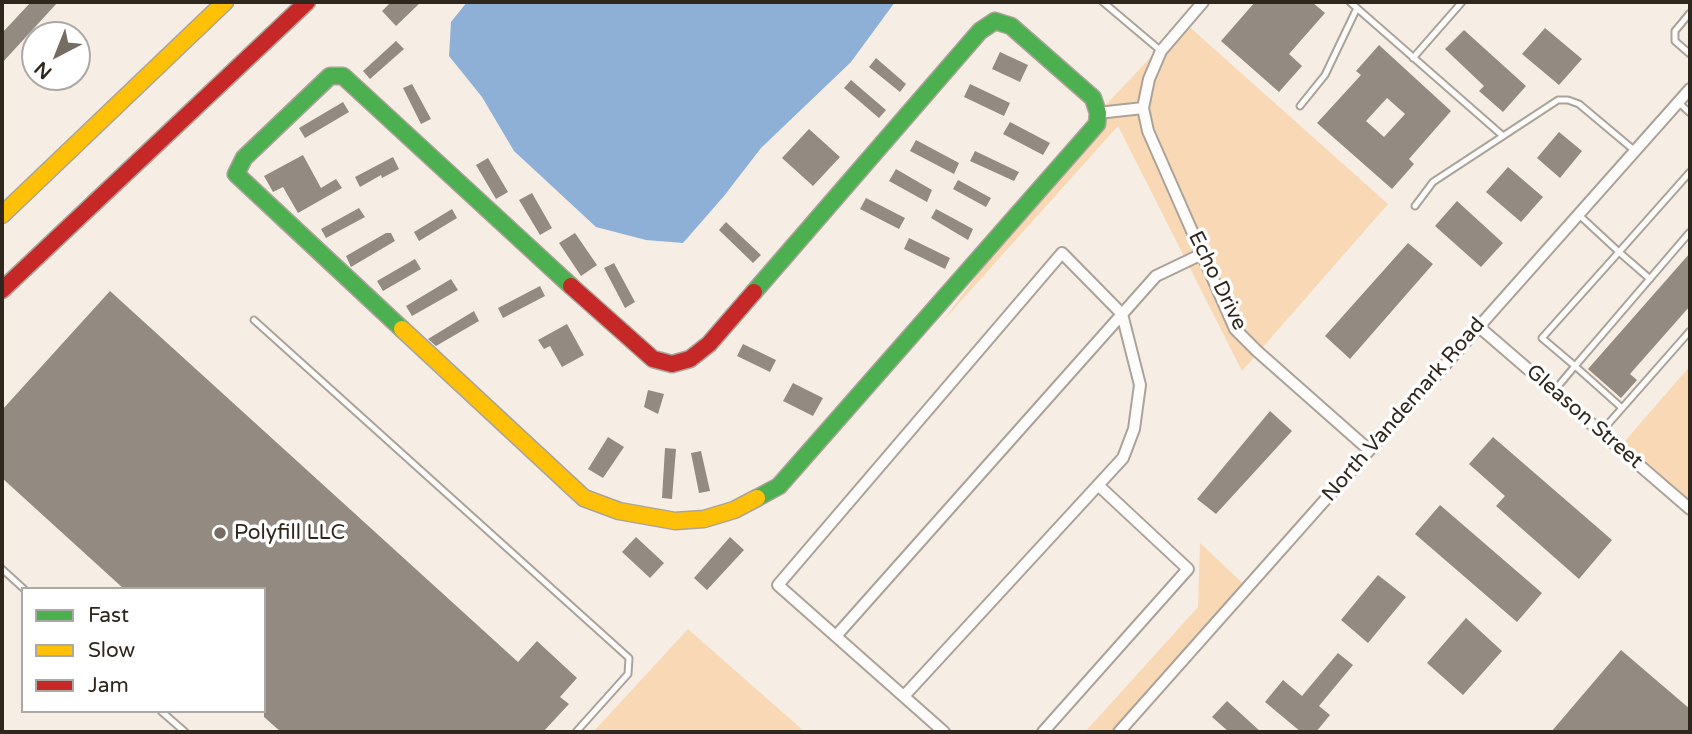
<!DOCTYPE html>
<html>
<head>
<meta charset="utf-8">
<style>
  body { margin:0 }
  #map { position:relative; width:1692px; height:734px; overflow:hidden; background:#f6ede4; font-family:"Varela Round",sans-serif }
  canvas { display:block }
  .frame { position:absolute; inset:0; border:4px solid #30271c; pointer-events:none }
  .legend { position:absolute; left:21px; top:587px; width:245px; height:126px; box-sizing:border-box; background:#fff; border:2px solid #aca9a4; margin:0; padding:9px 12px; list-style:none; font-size:21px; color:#30271c }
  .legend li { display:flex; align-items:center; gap:14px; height:35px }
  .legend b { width:35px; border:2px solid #aca9a4 }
  .north { position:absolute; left:21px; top:21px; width:70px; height:70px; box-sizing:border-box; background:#fff; border:2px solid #aca9a4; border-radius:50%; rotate:222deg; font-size:19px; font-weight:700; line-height:28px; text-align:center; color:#30271c }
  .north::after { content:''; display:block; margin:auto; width:24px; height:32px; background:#756c62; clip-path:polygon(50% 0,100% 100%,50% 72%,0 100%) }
</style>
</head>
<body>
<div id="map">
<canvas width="1692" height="734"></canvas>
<div class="frame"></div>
<ul class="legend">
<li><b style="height:9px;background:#4caf50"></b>Fast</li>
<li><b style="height:9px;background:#ffc107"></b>Slow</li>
<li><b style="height:9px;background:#c62828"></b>Jam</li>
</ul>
<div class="north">N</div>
</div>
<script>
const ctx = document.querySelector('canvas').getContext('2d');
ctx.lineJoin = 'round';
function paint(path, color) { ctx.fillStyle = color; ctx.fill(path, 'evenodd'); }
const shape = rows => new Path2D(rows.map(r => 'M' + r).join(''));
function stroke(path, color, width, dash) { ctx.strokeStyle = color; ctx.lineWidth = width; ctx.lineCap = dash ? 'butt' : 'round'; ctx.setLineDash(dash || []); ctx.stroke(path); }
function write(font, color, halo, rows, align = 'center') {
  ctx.font = font + ' "Varela Round",sans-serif'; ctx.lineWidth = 7; ctx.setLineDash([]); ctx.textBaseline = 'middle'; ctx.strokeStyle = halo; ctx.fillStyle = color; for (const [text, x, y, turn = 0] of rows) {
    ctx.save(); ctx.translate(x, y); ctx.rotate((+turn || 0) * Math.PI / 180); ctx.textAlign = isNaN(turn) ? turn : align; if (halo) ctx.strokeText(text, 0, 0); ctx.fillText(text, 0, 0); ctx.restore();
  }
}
paint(shape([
  [1184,22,1388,204,1242,371,1118,126,942,322,1098,113],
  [1690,366,1690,509,1619,448],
  [1200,543,1247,587,1119,732,1085,732,1198,607],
  [688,629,805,732,593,732]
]), '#f9d9b5');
paint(shape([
  [467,2,895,2,851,62,761,148,724,196,683,243,646,240,596,227,514,151,482,97,449,56,451,22]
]), '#8eafd6');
paint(shape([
  [31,2,58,2,2,63,2,33],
  [391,2,421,2,396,26,382,11],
  [1255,2,1312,2,1325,13,1289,54,1302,66,1279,92,1221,41],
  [1545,28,1582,59,1559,85,1522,54],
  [1464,30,1526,86,1503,112,1479,91,1484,86,1445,49],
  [396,41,404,49,370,79,363,71],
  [1379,45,1451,111,1409,159,1414,164,1392,189,1317,123,1361,75,1356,71],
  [1387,98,1405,114,1384,137,1366,121],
  [1000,52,1028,65,1020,82,992,69],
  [876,58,906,84,900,92,869,67],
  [851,80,886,110,879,118,844,88],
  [412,84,431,119,421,124,403,88],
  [970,84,1010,103,1004,116,964,97],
  [343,102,349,112,305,138,299,128],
  [1010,122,1050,143,1043,155,1003,134],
  [809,129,840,157,813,186,782,158],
  [1559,132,1582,151,1560,178,1537,158],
  [916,140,959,163,954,174,910,151],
  [975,151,1019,172,1014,181,970,161],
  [303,155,321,188,336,179,342,188,298,213,283,187,273,192,264,176],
  [393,157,399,169,382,178,381,175,360,187,355,177],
  [488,158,508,192,496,199,476,165],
  [1508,167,1543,197,1521,222,1486,192],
  [896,169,932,190,927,202,889,181],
  [958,180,991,198,986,207,953,189],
  [532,193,552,228,540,235,519,200],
  [866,198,905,218,899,229,860,209],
  [1457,201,1503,243,1481,267,1435,226],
  [359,208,365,217,326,238,321,229],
  [452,209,457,218,419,241,414,232],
  [936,209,973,229,968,240,931,218],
  [726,222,761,255,753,263,719,230],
  [386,233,391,233,395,241,351,267,346,256],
  [575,233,597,265,581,276,559,243],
  [909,238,950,258,945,269,904,249],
  [1408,243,1433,264,1350,359,1325,336],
  [1690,253,1690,306,1630,374,1637,380,1621,398,1588,369],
  [415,259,421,269,383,291,377,281],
  [614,263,635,302,625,308,604,268],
  [451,279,458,290,412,316,406,306],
  [540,286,545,296,503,318,498,308],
  [110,291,518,662,537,641,577,678,560,697,569,704,543,732,281,732,264,717,264,589,124,589,2,478,2,410],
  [474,311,479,321,436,346,428,339],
  [567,324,584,355,562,367,550,346,544,349,538,340],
  [743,344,776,360,770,372,737,356],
  [793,383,823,398,813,416,783,401],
  [648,390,664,394,658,414,644,407],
  [1270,411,1292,431,1216,514,1197,499],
  [608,437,624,447,603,478,588,469],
  [1493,437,1612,540,1579,579,1496,506,1505,496,1469,464],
  [665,448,676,449,672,499,662,498],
  [701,451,710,491,699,493,691,453],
  [1440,505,1542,593,1517,622,1415,534],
  [636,537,664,563,650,578,622,552],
  [730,537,744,550,707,590,694,578],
  [1378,575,1406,597,1368,643,1341,620],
  [1466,618,1502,651,1463,695,1427,663],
  [1621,650,1690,709,1690,732,1551,732],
  [1338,653,1353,665,1319,706,1330,715,1316,732,1301,732,1265,702,1283,680,1302,696],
  [1227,701,1261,732,1229,732,1212,717]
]), '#938b82');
const lane = shape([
  [1103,2,1161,51],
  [1350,2,1503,136],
  [1690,13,1675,31,1675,41,1690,54],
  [1413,58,1462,2],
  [1678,102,1690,113],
  [1300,106,1325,75,1357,8],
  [1415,206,1433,182,1558,100,1568,100,1579,104,1635,151],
  [1650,279,1619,252,1690,172],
  [254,320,629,658,628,674,576,732],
  [1554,391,1575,366,1542,338,1619,252,1578,214],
  [1622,408,1575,366,1690,232],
  [1601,432,1690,331],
  [2,569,24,589],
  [161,711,185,732]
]);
const street = shape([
  [1203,2,1161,51,1149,79,1143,108,1148,131,1235,329,1257,351,1369,450],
  [1098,113,1143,108],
  [1478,326,1690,509],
  [836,636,1156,276,1202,254],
  [904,696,1123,458,1134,429,1140,385,1122,314,1062,253,778,585,944,732],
  [1043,732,1188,569,1098,485],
  [1119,732,1690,89]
]);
const fast = shape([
  [754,292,980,31,995,21],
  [402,329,236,174,244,158,330,76,343,76,571,286],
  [757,498,779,486,1097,124,1098,113,1093,98,1011,26,995,21]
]);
const slow = shape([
  [2,215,225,2],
  [402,329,584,498,619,511,675,521,704,519,734,510,757,498]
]);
const jam = shape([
  [571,286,653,359,672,364,690,359,709,344,754,292],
  [2,290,307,2]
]);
stroke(lane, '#aba39a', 9);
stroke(street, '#aba39a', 14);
stroke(fast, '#aba39a', 19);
stroke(slow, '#aba39a', 19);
stroke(jam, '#aba39a', 19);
stroke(lane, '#fefcfb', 5);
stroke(street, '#fefcfb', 10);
stroke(fast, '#4caf50', 16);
stroke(slow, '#ffc107', 16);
stroke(jam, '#c62828', 16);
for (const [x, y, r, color] of [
  [220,533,7,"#756c62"]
]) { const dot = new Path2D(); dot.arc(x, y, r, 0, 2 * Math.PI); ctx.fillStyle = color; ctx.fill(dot); stroke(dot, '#fff', 2.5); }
write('21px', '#30271c', '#fff', [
  ["Echo Drive",1217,281,64],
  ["North Vandemark Road",1404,410,-49],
  ["Gleason Street",1584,417,41]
]);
write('21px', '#30271c', '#fff', [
  ["Polyfill LLC",234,533]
], 'left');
</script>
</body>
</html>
